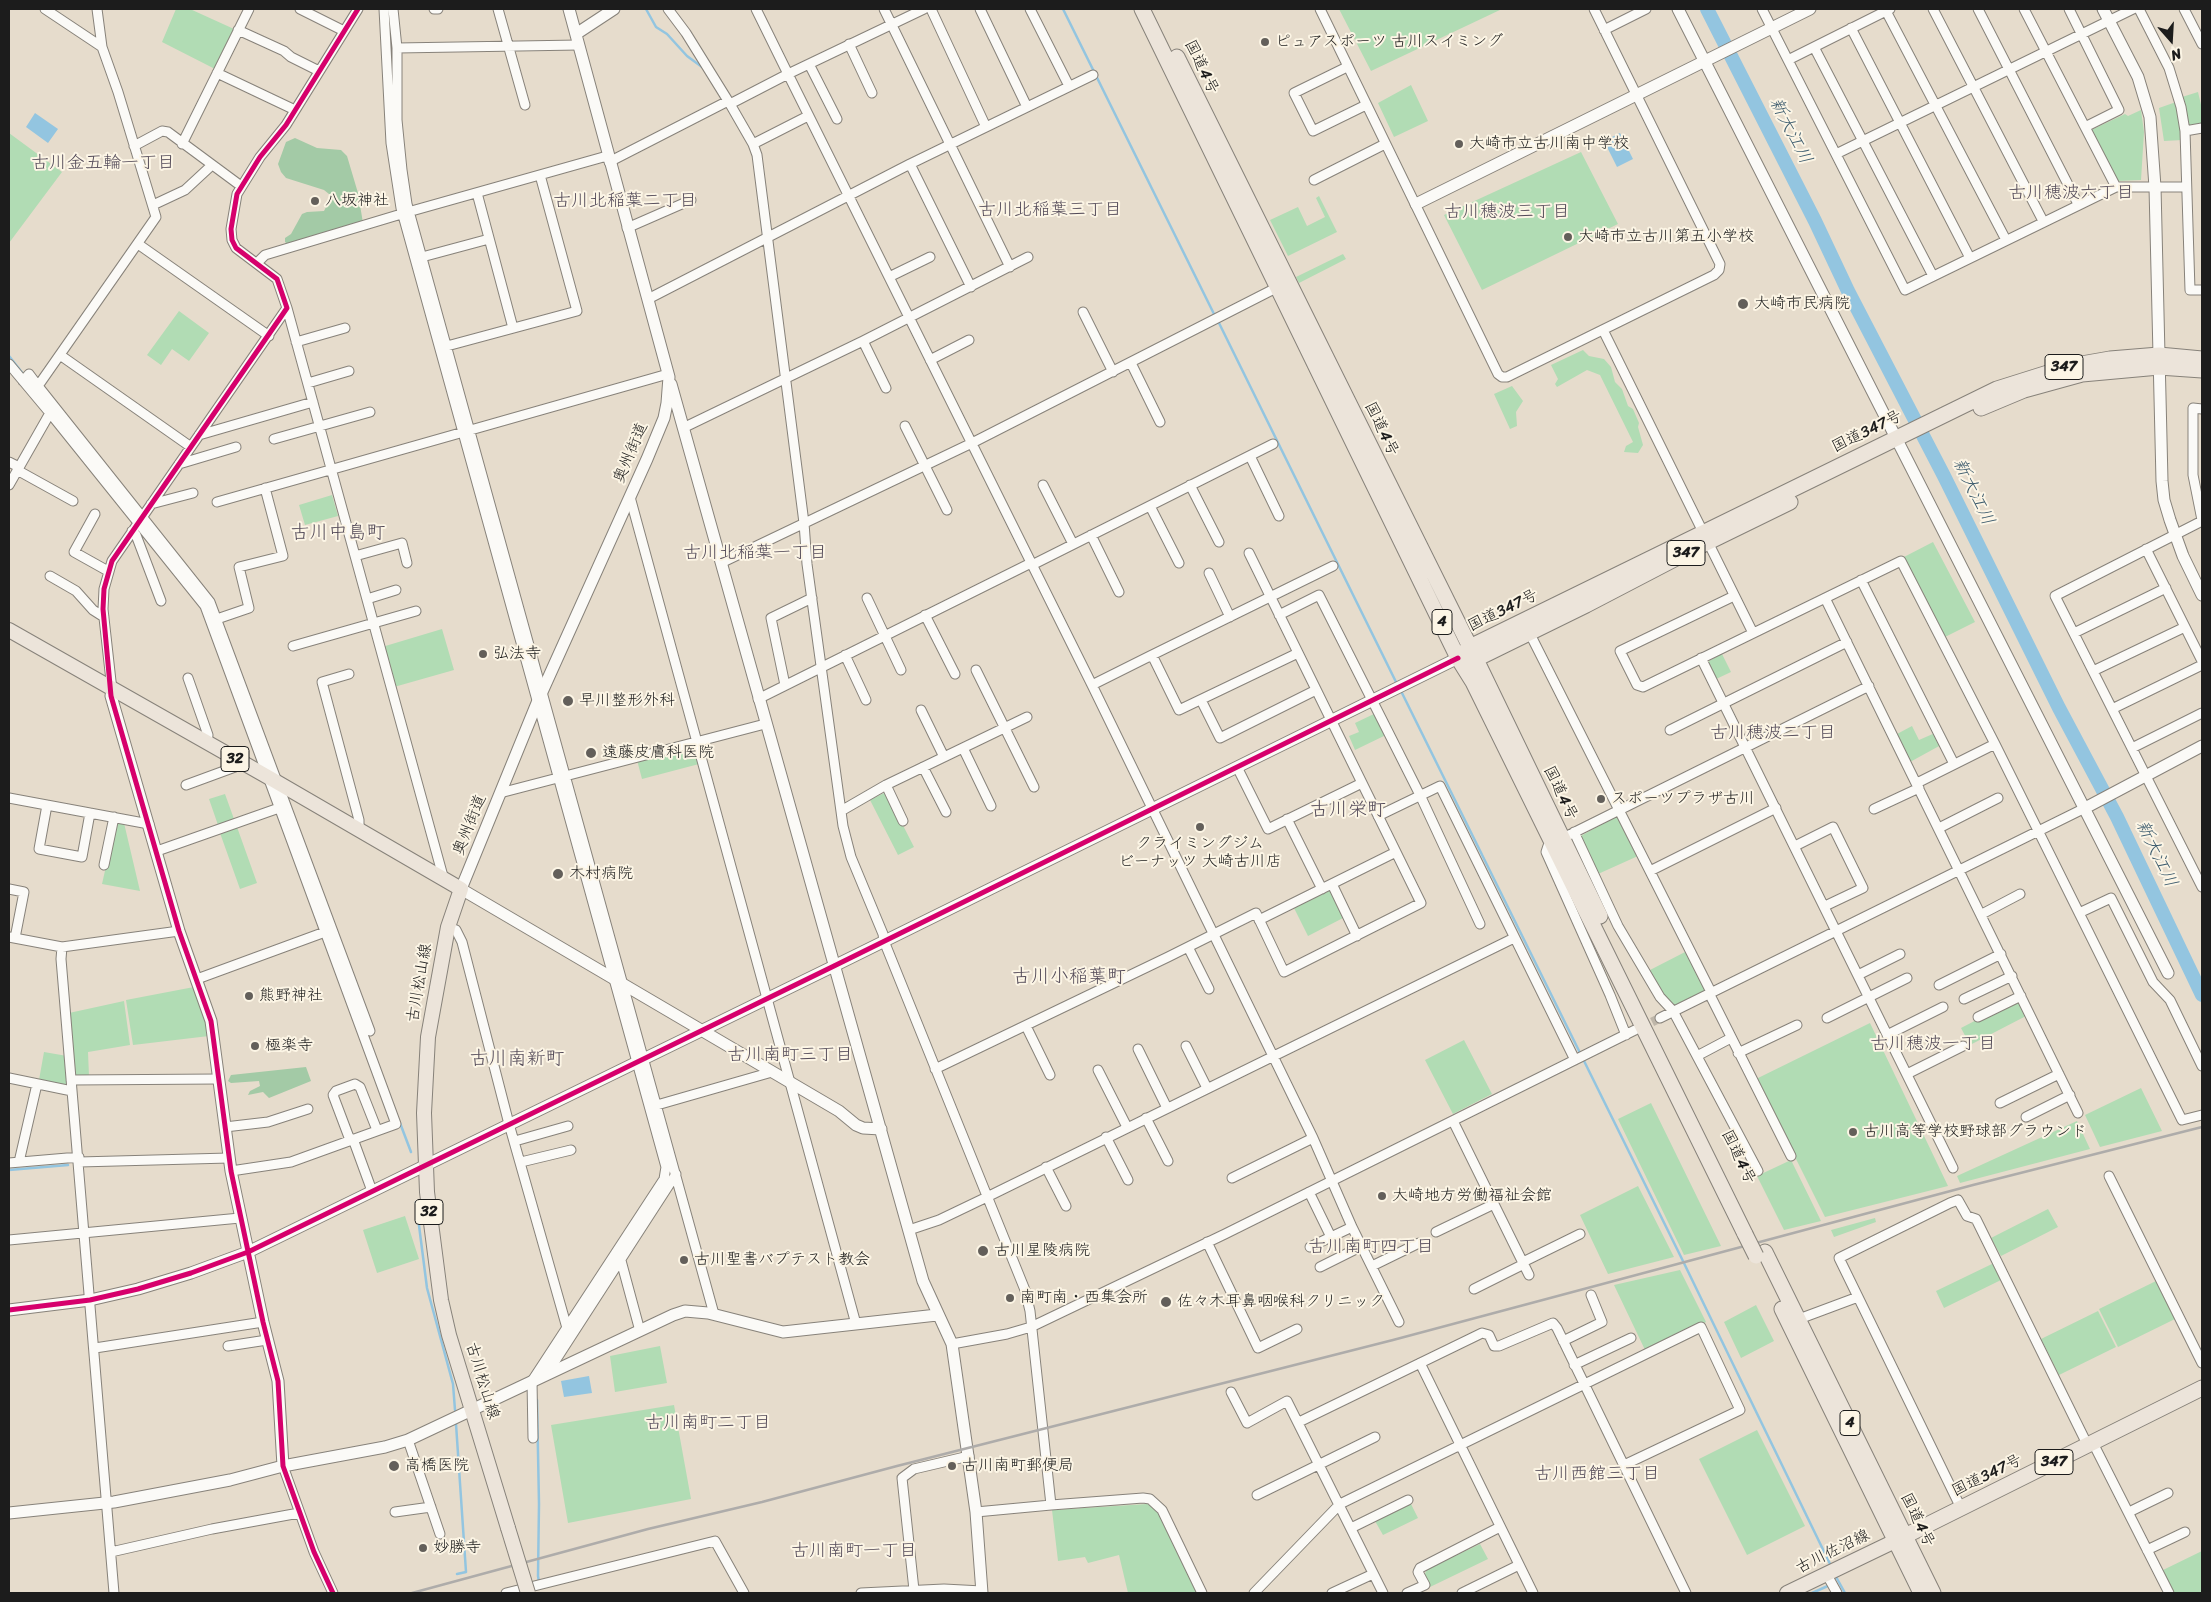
<!DOCTYPE html>
<html>
<head>
<meta charset="utf-8">
<style>
  body { margin:0 }
  #map { position:relative; width:2211px; height:1602px; overflow:hidden; background:#e6dccc; font-family:Sriracha,sans-serif }
  canvas { display:block }
  .frame { position:absolute; inset:0; border:10px solid #1c1c1c; pointer-events:none }
  .north { position:absolute; left:2146px; top:15px; width:50px; height:50px; -webkit-text-stroke:4px #fcf5e5; paint-order:stroke; rotate:161deg; font-size:14px; font-weight:700; line-height:20px; text-align:center; color:#1c1c1c }
  .north::after { content:''; display:block; margin:auto; width:18px; height:22px; background:#1c1c1c; clip-path:polygon(50% 0,100% 100%,50% 72%,0 100%) }
</style>
</head>
<body>
<div id="map">
<canvas width="2211" height="1602"></canvas>
<div class="frame"></div>
<div class="north">N</div>
</div>
<script>
const ctx = document.querySelector('canvas').getContext('2d');
ctx.lineJoin = 'round';
function paint(path, color) { ctx.fillStyle = color; ctx.fill(path, 'evenodd'); }
const shape = rows => new Path2D(rows.map(r => 'M' + r).join(''));
function stroke(path, color, width, dash) { ctx.strokeStyle = color; ctx.lineWidth = width; ctx.lineCap = dash ? 'butt' : 'round'; ctx.setLineDash(dash || []); ctx.stroke(path); }
function write(font, color, halo, rows, align = 'center') {
  ctx.font = font + ' Sriracha,"Klee One",sans-serif'; ctx.lineWidth = 4; ctx.setLineDash([]); ctx.textBaseline = 'middle'; ctx.strokeStyle = halo; ctx.fillStyle = color; for (const [text, x, y, turn = 0] of rows) {
    ctx.save(); ctx.translate(x, y); ctx.rotate((+turn || 0) * Math.PI / 180); ctx.textAlign = isNaN(turn) ? turn : align; if (halo) ctx.strokeText(text, 0, 0); ctx.fillText(text, 0, 0); ctx.restore();
  }
}
paint(shape([
  [176,9,190,9,234,29,215,69,162,42],
  [1339,9,1502,9,1371,71],
  [1411,85,1428,121,1394,137,1378,103],
  [2198,92,2202,109,2202,124,2192,127,2187,123,2182,97],
  [2176,102,2182,140,2164,141,2159,108],
  [2141,110,2144,132,2141,180,2117,181,2091,130,2125,114,2128,116],
  [9,133,62,172,9,243],
  [1581,152,1618,224,1482,290,1444,215],
  [1319,196,1337,232,1288,256,1270,220,1298,207,1307,226,1325,217,1316,198],
  [1343,254,1346,259,1299,283,1296,277],
  [179,311,209,333,189,361,172,349,161,365,147,355],
  [1583,350,1589,356,1604,359,1611,367,1615,382,1622,389,1628,406,1633,409,1639,423,1638,427,1643,445,1638,453,1624,452,1626,446,1633,442,1600,375,1587,370,1557,387,1555,384,1558,379,1551,365],
  [1512,386,1523,401,1516,412,1517,426,1510,429,1494,394],
  [332,495,338,516,305,525,299,505],
  [1933,542,1975,622,1943,638,1902,558],
  [442,629,454,670,394,687,382,647],
  [1722,654,1731,672,1714,680,1707,666,1709,661],
  [1376,713,1386,735,1355,750,1349,736,1359,732,1355,723],
  [1912,726,1919,740,1935,733,1941,745,1910,762,1897,734],
  [693,744,699,764,642,779,637,760],
  [886,792,914,847,898,855,870,800],
  [225,794,234,819,218,825,209,799],
  [1618,815,1638,856,1598,874,1579,837],
  [116,822,124,823,140,891,102,884],
  [237,827,257,883,240,889,220,833],
  [1331,890,1345,917,1308,936,1294,908],
  [1687,951,1708,989,1675,1005,1663,995,1650,970],
  [194,987,200,998,209,1036,133,1045,126,1000],
  [2017,999,2026,1016,1970,1045,1961,1028],
  [124,1001,130,1045,88,1052,89,1076,73,1077,69,1013],
  [1870,1023,1948,1186,1825,1217,1756,1079],
  [1464,1040,1492,1094,1453,1114,1425,1060],
  [44,1052,67,1056,68,1085,39,1080],
  [2141,1088,2162,1131,2100,1147,2085,1115],
  [1651,1103,1721,1246,1684,1255,1618,1119],
  [2077,1121,2090,1149,1960,1183,1957,1176],
  [1791,1160,1821,1221,1784,1230,1757,1176],
  [1638,1186,1674,1257,1608,1274,1580,1215],
  [2048,1209,2058,1227,2001,1256,1991,1238],
  [405,1216,419,1259,377,1273,363,1230],
  [1875,1218,1876,1222,1834,1237,1831,1230],
  [1994,1263,2003,1279,1944,1308,1936,1291],
  [1680,1270,1706,1322,1646,1352,1614,1285],
  [2156,1281,2175,1319,2118,1347,2099,1309],
  [1756,1305,1774,1341,1741,1358,1724,1322],
  [2098,1311,2116,1347,2059,1375,2041,1339],
  [660,1346,667,1383,615,1392,610,1356],
  [674,1405,691,1499,568,1523,551,1425],
  [1757,1430,1805,1526,1747,1555,1699,1459],
  [1147,1504,1156,1506,1198,1593,1128,1593,1119,1555,1088,1563,1085,1557,1058,1561,1052,1510],
  [1411,1504,1418,1518,1383,1535,1375,1521],
  [1480,1544,1488,1559,1430,1587,1424,1576,1427,1569],
  [2202,1551,2202,1593,2172,1593,2161,1571]
]), '#b1dcb4');
paint(shape([
  [295,138,317,148,341,150,347,156,358,193,363,223,289,245,285,242,285,238,291,234,302,214,307,212,324,211,330,199,329,194,324,190,286,178,281,172,278,164,286,142],
  [306,1067,311,1081,269,1098,263,1092,248,1095,250,1091,260,1086,259,1081,231,1083,228,1081,231,1075]
]), '#a3caa6');
paint(shape([
  [35,113,58,129,48,143,26,127],
  [1620,133,1633,159,1617,167,1604,141],
  [589,1376,592,1393,564,1397,561,1381]
]), '#93c5e0');
stroke(shape([
  [646,9,656,27,667,34,687,56,702,67],
  [1063,9,1215,316],
  [1218,321,1397,684],
  [9,356,24,375],
  [1401,691,1681,1257,1832,1568],
  [400,1123,411,1152],
  [9,1170,68,1165],
  [416,1202,427,1288,453,1384,455,1410],
  [537,1400,539,1504,538,1576,539,1582],
  [456,1424,466,1572,457,1574],
  [1835,1575,1845,1593],
  [1812,1593,1830,1585]
]), '#93c5e0', 2.5);
stroke(shape([
  [1707,9,1815,221,1848,291,1944,476,2059,708,2117,817,2202,995]
]), '#93c5e0', 14);
stroke(shape([
  [1640,1028,1660,1018]
]), '#beb6a9', 9, [9, 4.5]);
const minor = shape([
  [97,9,102,47],
  [300,9,344,31],
  [384,9,391,143,401,208,666,1167,664,1179,532,1381,533,1438],
  [393,9,397,48,397,120,402,170,407,204,714,1314],
  [434,9,438,9],
  [498,9,525,105],
  [668,9,686,33,730,104,753,144,757,155,804,523,807,564,843,826,851,857,883,934,884,941,1025,1290,1030,1311,1051,1505],
  [884,9,1010,267],
  [924,9,788,74,1092,685,1313,1138,1352,1227,1399,1322],
  [931,9,986,127],
  [980,9,1027,107],
  [1030,9,1069,86],
  [1320,9,1498,374,1502,377,1507,377,1714,275,1719,270,1720,264,1594,9],
  [1762,9,1905,290,2116,187,2186,187],
  [1933,9,2043,221],
  [1978,9,2078,204],
  [2024,9,2116,187],
  [2069,9,2119,110,2085,127],
  [2139,9,2169,68,2181,107,2185,131,2190,290,2202,290],
  [2184,9,2202,44],
  [1886,11,2006,240],
  [1851,28,1970,258],
  [238,30,284,51,291,57,319,71],
  [1604,30,1646,9],
  [849,44,872,93],
  [1814,47,1933,276],
  [397,48,579,45],
  [1788,60,1890,9],
  [809,64,837,119],
  [1347,67,1294,93,1313,131,1366,105],
  [217,73,295,110],
  [730,104,788,74,756,9],
  [2185,131,2202,128],
  [182,144,249,9],
  [753,144,808,116],
  [134,146,162,131,168,132,241,186],
  [1836,154,2133,9],
  [609,162,728,101],
  [910,164,971,287],
  [1314,180,1385,144],
  [477,193,513,328],
  [153,205,185,190,212,165],
  [627,228,691,200],
  [138,244,269,336],
  [422,257,489,239],
  [257,263,265,255,408,212,607,156],
  [889,277,930,257],
  [648,299,910,164,1093,75],
  [287,308,444,880],
  [1083,312,1113,372],
  [1603,330,1753,633],
  [863,341,886,388],
  [296,342,345,328],
  [447,346,577,311,540,175],
  [60,355,191,447],
  [930,360,969,340],
  [1131,363,1160,422],
  [9,364,50,413,9,485],
  [23,381,29,374,38,386,156,217,118,92,102,47,45,9],
  [308,383,349,371],
  [38,386,210,602,370,1031],
  [2202,409,2193,408,2193,475,2202,520],
  [50,413,205,606,396,1124,291,1162,231,1171],
  [905,426,947,510],
  [685,427,863,341,1028,257],
  [199,435,313,402],
  [274,439,370,412],
  [1250,456,1279,516],
  [9,462,19,467],
  [179,464,236,447],
  [17,470,73,501],
  [1043,485,1073,544],
  [1190,485,1219,542],
  [630,497,856,1324],
  [217,502,668,374],
  [151,504,193,493],
  [1150,506,1179,563],
  [95,514,74,552,108,571],
  [2202,521,2055,596,2202,887],
  [132,531,136,535,161,601],
  [1091,535,1119,592],
  [2146,549,2202,661],
  [355,556,402,543,407,563],
  [721,563,972,443,1278,287],
  [1032,565,1273,444],
  [1209,573,1230,617],
  [50,576,76,591,93,610,104,617],
  [1861,580,1954,764],
  [1734,596,1620,651,1637,685,1643,687,1901,561,1995,744,2182,1120,2202,1115],
  [867,598,901,670],
  [1825,598,2078,1113],
  [367,599,396,590],
  [925,615,955,674],
  [1279,615,1319,595,1420,795,1480,924],
  [214,620,249,608,239,567,283,556,265,488],
  [1529,632,1711,992],
  [2074,633,2166,588],
  [293,646,416,611],
  [845,655,866,700],
  [1152,655,1333,566],
  [1701,658,1953,1168],
  [976,670,1034,787],
  [2093,671,2185,627],
  [349,674,322,682,359,820,359,831],
  [188,678,208,735,207,743],
  [785,685,771,618,812,598],
  [1092,685,1152,655,1179,710,1298,653],
  [112,690,103,609,104,589,112,561,287,308,277,279,236,248,232,240,231,229,237,194,260,157,286,125,358,9],
  [758,699,1031,563],
  [1201,700,1220,738,1316,690],
  [2112,709,2202,665],
  [921,710,944,757],
  [1670,730,1847,642],
  [963,748,991,806],
  [2132,748,2202,713],
  [923,767,946,812],
  [1237,767,1268,829,1362,783],
  [1917,783,1995,744],
  [186,785,235,767,240,761],
  [886,785,903,821],
  [500,793,765,724],
  [9,798,149,824],
  [47,805,39,849,82,857,90,813],
  [1874,809,1919,788],
  [841,811,886,785,1027,717],
  [1378,816,1440,786,1575,1060],
  [1287,819,1322,889],
  [1939,828,1998,798],
  [1574,832,1618,926,1660,997,1673,1011,1758,1171],
  [1569,835,1869,686],
  [1553,843,1548,846,1546,852,1610,995,1626,1035],
  [1795,846,1833,827,1863,888,1825,906],
  [157,851,279,808],
  [104,865,114,817],
  [1650,871,1776,808],
  [1332,884,1357,936],
  [9,889,24,892,15,938],
  [2079,913,2111,898,2153,982,2170,1000,2202,1066],
  [1982,914,2020,894],
  [1259,920,1396,852],
  [448,927,456,930,462,942,509,1124,567,1328],
  [9,937,62,947,179,931],
  [62,947,61,959,114,1593],
  [1188,947,1209,989],
  [1858,975,1900,954],
  [197,979,325,932],
  [1939,985,2001,954],
  [1709,993,1791,1156],
  [1964,999,2012,976],
  [1978,1017,2021,996],
  [1660,1018,2085,808],
  [1827,1018,1907,978],
  [1026,1026,1050,1075],
  [1887,1035,1943,1007],
  [1186,1046,1207,1088],
  [1138,1049,1167,1108],
  [1738,1053,1797,1025],
  [1697,1056,1731,1038],
  [935,1069,1168,957,1256,913,1284,972,1421,903,1249,553],
  [1098,1070,1127,1127],
  [1907,1074,1963,1046],
  [9,1078,72,1091],
  [71,1080,219,1079],
  [2000,1103,2059,1074],
  [657,1105,772,1072],
  [2026,1117,2070,1095],
  [1146,1118,1168,1161],
  [1453,1121,1529,1275],
  [225,1127,268,1122,308,1109],
  [1106,1137,1128,1180],
  [353,1139,372,1191],
  [350,1140,333,1095,336,1091,355,1084,360,1087,377,1130],
  [515,1141,568,1126],
  [19,1162,37,1084],
  [79,1162,229,1158],
  [521,1162,571,1150],
  [9,1163,79,1157],
  [1046,1167,1066,1206],
  [2109,1176,2202,1363],
  [1232,1178,1313,1138],
  [1309,1192,1331,1237],
  [909,1230,939,1220,987,1197,1514,938],
  [1436,1232,1494,1204],
  [9,1240,240,1218],
  [1207,1242,1258,1348,1297,1329],
  [1310,1247,1352,1227],
  [620,1257,640,1331],
  [1523,1262,1580,1234],
  [1372,1266,1419,1243],
  [1320,1267,1362,1246],
  [1474,1289,1524,1264],
  [1799,1319,1858,1297],
  [1563,1341,1602,1322,1591,1295],
  [952,1344,1007,1334,1031,1327,1225,1234,1635,1030],
  [228,1346,267,1340],
  [95,1348,263,1322],
  [1420,1363,1533,1593],
  [1574,1365,1631,1338],
  [546,1375,676,1174],
  [1231,1392,1247,1423,1287,1401,1383,1593],
  [1299,1422,1482,1333,1489,1335,1494,1346,1499,1346,1553,1323,1557,1328,1686,1593],
  [408,1440,440,1534],
  [2093,1443,2169,1593],
  [283,1466,314,1552,333,1593],
  [1257,1495,1375,1437],
  [1961,1508,1839,1258,1950,1203,1958,1200,1967,1216,1976,1219,2088,1446],
  [395,1512,431,1507],
  [976,1512,1051,1505,1143,1498,1150,1499,1162,1510,1202,1593],
  [2129,1512,2168,1493],
  [1351,1528,1408,1500],
  [2147,1550,2185,1532],
  [111,1552,212,1529,299,1513],
  [1827,1575,1837,1593],
  [914,1590,902,1478,914,1469,969,1456],
  [506,1593,715,1541,744,1593],
  [861,1593,944,1589,982,1591],
  [1254,1593,1340,1504,1701,1327,1740,1410,1624,1465],
  [1332,1593,1373,1574],
  [1407,1593,1425,1585,1418,1572,1420,1568,1500,1527],
  [1462,1593,1519,1565]
]);
const tertiary = shape([
  [569,9,669,377,667,403,664,418,647,459,537,703,461,889,839,1111,856,1125,863,1128,881,1129],
  [1678,9,2168,973],
  [2103,9,2138,77,2150,117,2155,187,2162,481,2164,500,2170,520,2183,556,2202,595],
  [576,34,614,9],
  [1416,204,1810,9],
  [671,384,923,1281,952,1344,976,1512,982,1593],
  [112,690,111,696,179,931,211,1021,231,1171,263,1322,278,1381,283,1466],
  [2085,808,2202,746],
  [9,1310,90,1300,138,1289,191,1273,248,1252,834,966,1458,658],
  [9,1513,114,1502,230,1480,283,1466,385,1447,408,1440,673,1315,685,1311,708,1313,783,1332,937,1315]
]);
const primary = shape([
  [9,630,268,777,461,889,448,927,428,1037,424,1113,427,1192,441,1300,449,1335,508,1528],
  [1787,1593,1895,1541]
]);
const trunk = shape([
  [1142,9,1458,658,1473,682,1745,1234],
  [1177,57,1470,647,1600,916],
  [1981,408,2024,390,2082,374,2159,367,2202,370],
  [1700,546,1790,502],
  [1463,653,1470,647,1997,389,2070,366,2110,359,2159,355,2202,359],
  [1467,658,1476,659,1586,605,1680,556],
  [1765,1252,1933,1593],
  [1782,1309,1921,1593],
  [1897,1540,2202,1388]
]);
stroke(minor, '#87827a', 11);
stroke(tertiary, '#87827a', 13);
stroke(primary, '#87827a', 16);
stroke(trunk, '#87827a', 17);
stroke(minor, '#fbfaf7', 9);
stroke(tertiary, '#fbfaf7', 11);
stroke(primary, '#ece4da', 14);
stroke(trunk, '#ece4da', 15);
stroke(shape([
  [412,1593,648,1529,762,1502,897,1466,1393,1340,1973,1185,2202,1127]
]), '#aeacaa', 2.5);
const primaryBridge = shape([
  [508,1528,528,1593]
]);
const trunkBridge = shape([
  [1745,1234,1756,1256]
]);
stroke(primaryBridge, '#87827a', 16, []);
stroke(trunkBridge, '#87827a', 17, []);
stroke(primaryBridge, '#ece4da', 14);
stroke(trunkBridge, '#ece4da', 15);
stroke(shape([
  [9,1310,90,1300,138,1289,191,1273,248,1252,834,966,1458,658],
  [333,1593,314,1552,283,1466,278,1381,263,1322,231,1171,211,1021,179,931,111,696,103,609,104,589,112,561,287,308,277,279,236,248,232,240,231,229,237,194,260,157,286,125,358,9]
]), '#d6006c', 5);
for (const [x, y, r, color] of [
  [1265,42,5,"#635f5a"],
  [1459,144,5,"#635f5a"],
  [315,201,5,"#635f5a"],
  [1568,237,5,"#635f5a"],
  [1743,304,6,"#635f5a"],
  [483,654,5,"#635f5a"],
  [568,701,6,"#635f5a"],
  [591,753,6,"#635f5a"],
  [1601,799,5,"#635f5a"],
  [1200,827,5,"#635f5a"],
  [558,874,6,"#635f5a"],
  [249,996,5,"#635f5a"],
  [255,1046,5,"#635f5a"],
  [1853,1132,5,"#635f5a"],
  [1382,1196,5,"#635f5a"],
  [983,1251,6,"#635f5a"],
  [684,1260,5,"#635f5a"],
  [1010,1298,5,"#635f5a"],
  [1166,1302,6,"#635f5a"],
  [394,1466,6,"#635f5a"],
  [952,1466,5,"#635f5a"],
  [423,1548,5,"#635f5a"]
]) { const dot = new Path2D(); dot.arc(x, y, r, 0, 2 * Math.PI); ctx.fillStyle = color; ctx.fill(dot); stroke(dot, '#fcf5e5', 2); }
for (const [x, y, w] of [
  [2064,367,38],
  [1686,553,38],
  [1442,622,20],
  [235,759,28],
  [429,1212,28],
  [1850,1423,20],
  [2054,1462,38]
]) { const box = new Path2D(); box.roundRect(x - w / 2, y - 12.5, w, 25, 4); ctx.fillStyle = '#fcf5e5'; ctx.fill(box); stroke(box, '#1c1c1c', 1); }
write('bold 15px', '#1c1c1c', null, [
  ["347",2064,367],
  ["347",1686,553],
  ["4",1442,622],
  ["32",235,759],
  ["32",429,1212],
  ["4",1850,1423],
  ["347",2054,1462]
]);
write('16px', '#1c1c1c', '#fcf5e5', [
  ["ピュアスポーツ 古川スイミング",1275,42],
  ["大崎市立古川南中学校",1469,144],
  ["八坂神社",325,201],
  ["大崎市立古川第五小学校",1578,237],
  ["大崎市民病院",1754,304],
  ["弘法寺",493,654],
  ["早川整形外科",579,701],
  ["遠藤皮膚科医院",602,753],
  ["スポーツプラザ古川",1611,799],
  ["クライミングジム",1200,844,"center"],
  ["ビーナッツ 大崎古川店",1200,862,"center"],
  ["木村病院",569,874],
  ["熊野神社",259,996],
  ["極楽寺",265,1046],
  ["古川高等学校野球部グラウンド",1863,1132],
  ["大崎地方労働福祉会館",1392,1196],
  ["古川星陵病院",994,1251],
  ["古川聖書バプテスト教会",694,1260],
  ["南町南・西集会所",1020,1298],
  ["佐々木耳鼻咽喉科クリニック",1177,1302],
  ["高橋医院",405,1466],
  ["古川南町郵便局",962,1466],
  ["妙勝寺",433,1548]
], 'left');
write('16px', '#1c1c1c', '#fcf5e5', [
  ["国道4号",1201,67,64],
  ["国道4号",1381,429,64],
  ["国道347号",1867,432,-26],
  ["奥州街道",631,453,-67],
  ["国道347号",1503,611,-26],
  ["国道4号",1560,793,64],
  ["奥州街道",470,825,-68],
  ["古川松山線",420,983,-80],
  ["国道4号",1738,1157,64],
  ["古川松山線",482,1381,73],
  ["国道347号",1987,1476,-26],
  ["国道4号",1917,1520,64],
  ["古川佐沼線",1833,1552,-26]
]);
write('italic 18px', '#3d5c6e', '#fcf5e5', [
  ["新大江川",1790,131,63],
  ["新大江川",1973,492,64],
  ["新大江川",2156,854,64]
]);
write('18px', '#544b59', '#fcf5e5', [
  ["古川金五輪一丁目",103,163],
  ["古川穂波六丁目",2071,193],
  ["古川北稲葉二丁目",625,201],
  ["古川北稲葉三丁目",1050,210],
  ["古川穂波三丁目",1507,212],
  ["古川北稲葉一丁目",755,553],
  ["古川穂波二丁目",1773,733],
  ["古川穂波一丁目",1933,1044],
  ["古川南町三丁目",790,1055],
  ["古川南町四丁目",1371,1247],
  ["古川南町二丁目",708,1423],
  ["古川西館三丁目",1597,1474],
  ["古川南町一丁目",854,1551]
]);
write('19px', '#544b59', '#fcf5e5', [
  ["古川中島町",338,533],
  ["古川栄町",1348,810],
  ["古川小稲葉町",1069,977],
  ["古川南新町",517,1059]
]);
</script>
</body>
</html>
